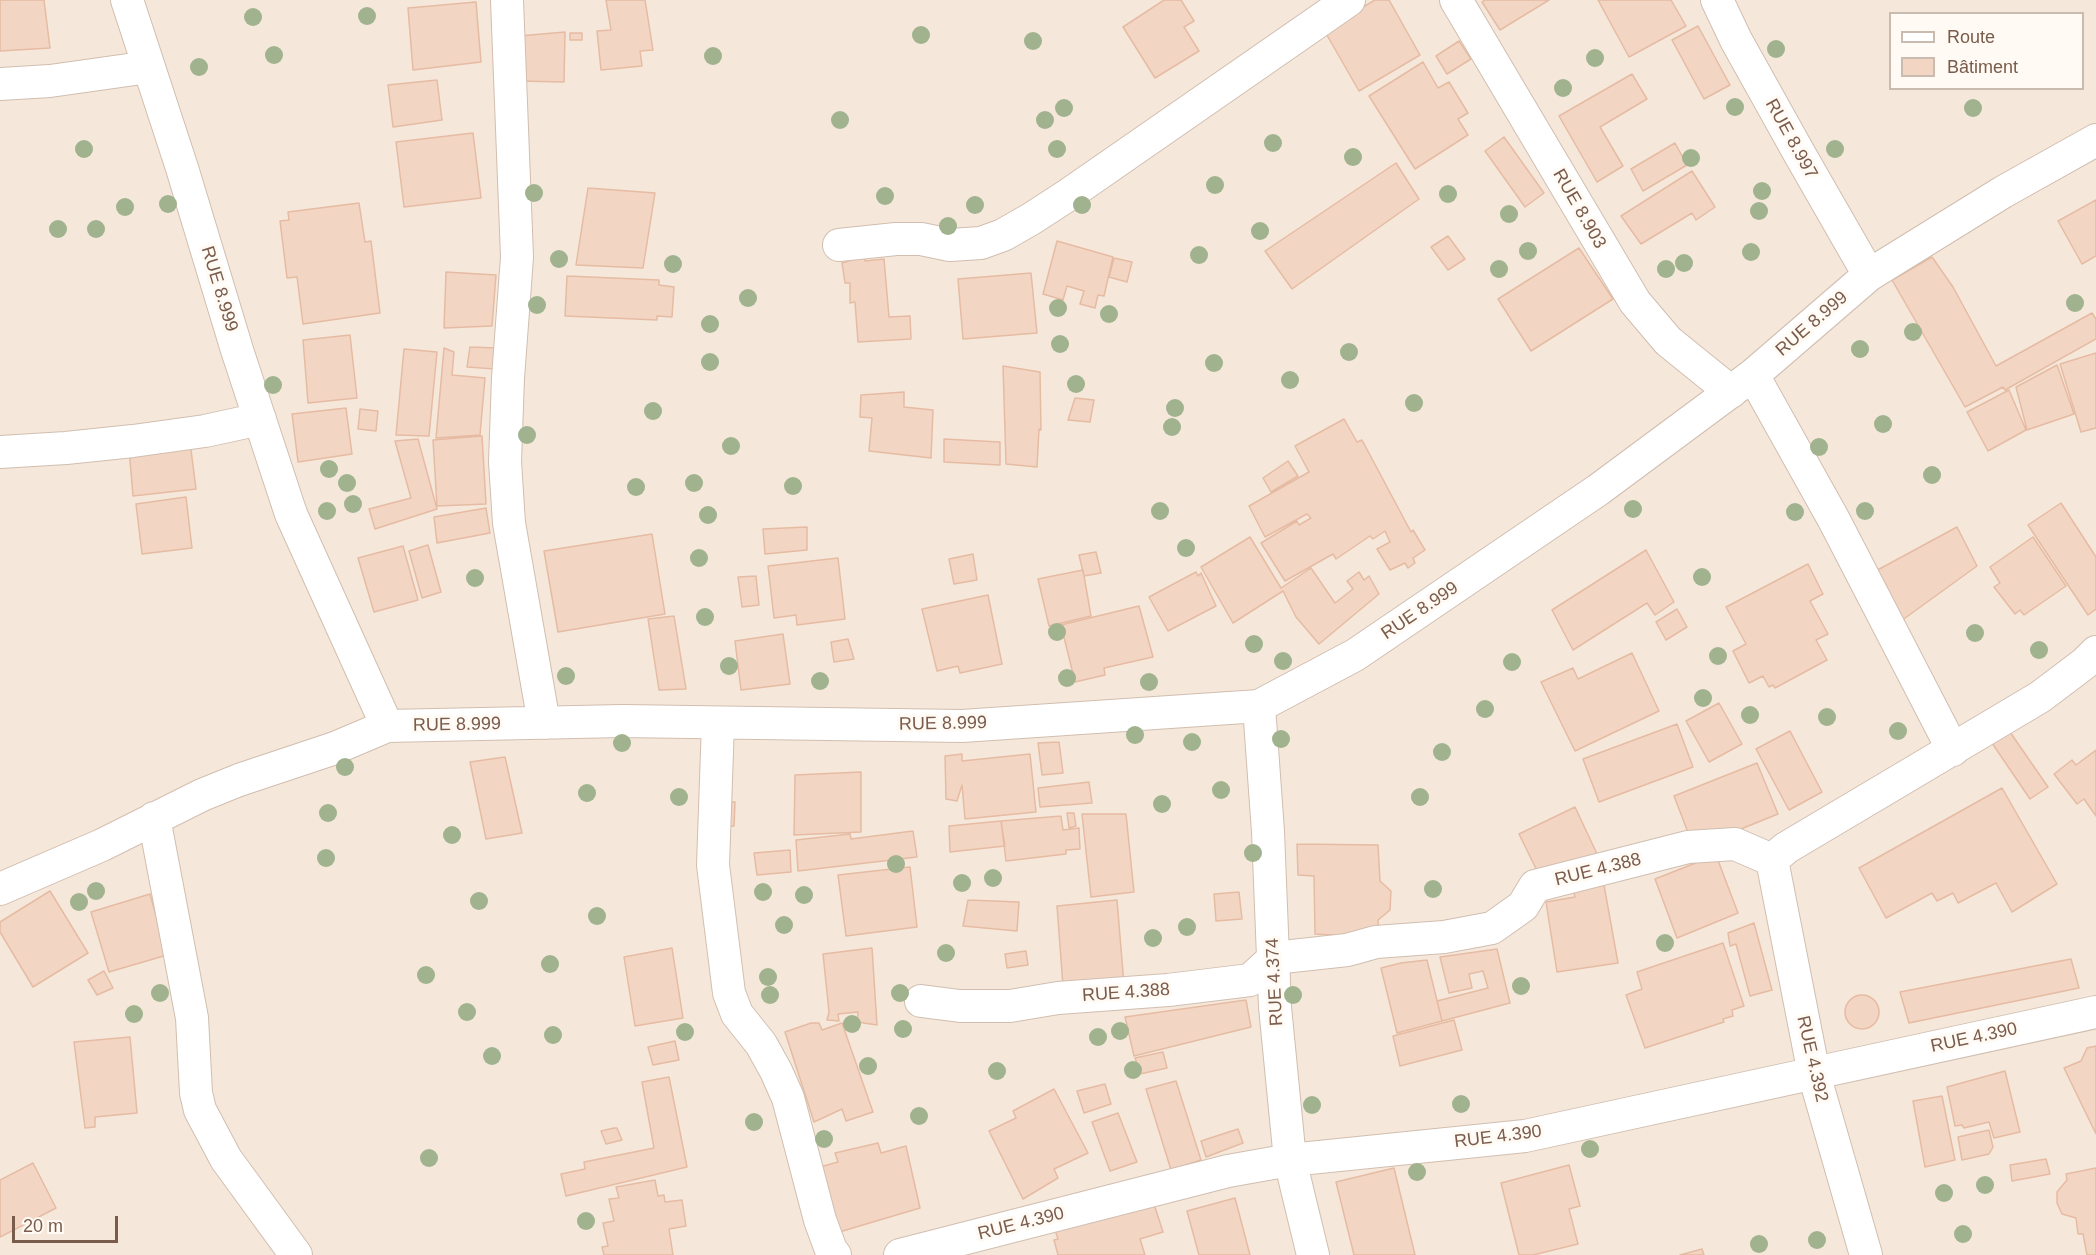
<!DOCTYPE html>
<html>
<head>
<meta charset="utf-8">
<style>
  body { margin:0 }
  #map { position:relative; width:2096px; height:1255px; overflow:hidden; background:#fdf6ec; font-family:Arial,sans-serif }
  canvas { display:block }
  .legend { position:absolute; left:1889px; top:12px; width:195px; height:78px; box-sizing:border-box; background:#fffaf3; border:2px solid #cabbb1; margin:0; padding:8px 10px; list-style:none; font-size:18px; color:#7a5c4d }
  .legend li { display:flex; align-items:center; gap:12px; height:30px }
  .legend b { width:30px; border:2px solid #cabbb1 }
  .scale { position:absolute; left:12px; top:1216px; width:106px; height:27px; box-sizing:border-box; border:3px solid #7a5c4d; border-top:0; padding-left:8px; font-size:18px; line-height:21px; white-space:nowrap; color:#7a5c4d; -webkit-text-stroke:4px #fffaf3; paint-order:stroke }
</style>
</head>
<body>
<div id="map">
<canvas width="2096" height="1255"></canvas>
<ul class="legend">
<li><b style="height:8px;background:#fff"></b>Route</li>
<li><b style="height:16px;background:#f3d5c3"></b>Bâtiment</li>
</ul>
<div class="scale">20 m</div>
</div>
<script>
const ctx = document.querySelector('canvas').getContext('2d');
ctx.lineJoin = 'round';
function paint(path, color) { ctx.fillStyle = color; ctx.fill(path, 'evenodd'); }
const shape = rows => new Path2D(rows.map(r => 'M' + r).join(''));
function stroke(path, color, width, dash) { ctx.strokeStyle = color; ctx.lineWidth = width; ctx.lineCap = dash ? 'butt' : 'round'; ctx.setLineDash(dash || []); ctx.stroke(path); }
function write(font, color, halo, rows, align = 'center') {
  ctx.font = font + ' Arial,sans-serif'; ctx.lineWidth = 6; ctx.setLineDash([]); ctx.textBaseline = 'middle'; ctx.strokeStyle = halo; ctx.fillStyle = color; for (const [text, x, y, turn = 0] of rows) {
    ctx.save(); ctx.translate(x, y); ctx.rotate((+turn || 0) * Math.PI / 180); ctx.textAlign = isNaN(turn) ? turn : align; if (halo) ctx.strokeText(text, 0, 0); ctx.fillText(text, 0, 0); ctx.restore();
  }
}
paint(shape([
  [0,0,2096,0,2096,1255,0,1255],
  [1890,14,2082,14,2082,88,1890,88]
]), '#f5e8da');
const building = shape([
  [0,0,44,0,50,48,0,51,0,0],
  [606,0,645,0,653,50,640,51,642,66,601,70,597,31,611,30,606,0],
  [1164,0,1181,0,1194,21,1184,27,1199,51,1155,78,1123,27,1164,0],
  [1375,0,1389,0,1420,55,1359,91,1324,30,1375,0],
  [1485,0,1549,0,1500,30,1482,2,1485,0],
  [1598,0,1671,0,1686,26,1629,57,1598,0],
  [476,2,481,62,413,70,408,8,476,2],
  [1698,26,1730,85,1704,99,1672,40,1698,26],
  [565,32,564,82,518,81,519,36,565,32],
  [570,33,582,33,582,40,570,40,570,33],
  [1459,41,1471,59,1447,74,1436,56,1459,41],
  [1423,62,1438,88,1449,82,1468,113,1458,119,1468,135,1415,169,1369,96,1423,62],
  [1632,74,1647,99,1600,127,1623,166,1597,182,1559,116,1632,74],
  [437,80,442,120,393,127,388,85,437,80],
  [473,133,481,198,404,207,396,142,473,133],
  [1504,137,1544,193,1525,207,1485,151,1504,137],
  [1675,143,1687,165,1643,191,1631,169,1675,143],
  [1396,163,1419,199,1292,289,1265,251,1396,163],
  [1692,171,1715,207,1696,220,1692,213,1641,244,1621,216,1692,171],
  [588,188,655,193,643,268,576,265,588,188],
  [2096,200,2096,256,2082,264,2058,221,2096,200],
  [359,203,365,242,371,241,380,313,303,324,297,277,287,278,280,221,289,220,288,212,359,203],
  [1448,236,1465,259,1448,270,1431,247,1448,236],
  [1057,241,1113,257,1104,296,1098,295,1095,308,1080,304,1084,291,1067,286,1063,300,1043,294,1057,241],
  [1579,248,1613,299,1531,351,1498,299,1579,248],
  [865,256,865,261,884,259,889,317,910,316,911,339,858,342,855,302,850,303,850,283,845,283,842,263,865,256],
  [1932,257,1953,287,1996,366,2092,313,2096,319,2096,339,2005,390,2003,387,1965,407,1892,280,1932,257],
  [1114,258,1132,262,1127,282,1109,277,1114,258],
  [446,272,496,275,492,326,444,328,446,272],
  [1031,273,1037,333,963,339,958,279,1031,273],
  [567,276,659,280,659,285,674,287,672,317,657,316,657,320,565,316,567,276],
  [350,335,357,398,308,403,303,340,350,335],
  [470,347,498,348,495,369,467,367,470,347],
  [444,348,454,352,452,375,485,378,480,435,436,438,444,348],
  [404,349,437,352,429,436,396,435,404,349],
  [2096,353,2096,428,2081,432,2060,364,2096,353],
  [2057,365,2074,414,2027,430,2016,387,2057,365],
  [1003,366,1040,372,1041,430,1039,429,1037,467,1006,464,1003,366],
  [2009,390,2026,430,1988,451,1967,412,2009,390],
  [904,392,904,407,933,410,931,458,869,451,872,418,860,417,861,395,904,392],
  [1075,398,1094,400,1090,422,1068,420,1075,398],
  [346,408,352,454,298,462,292,414,346,408],
  [360,409,378,411,376,431,358,429,360,409],
  [1344,419,1357,442,1362,440,1411,532,1413,530,1425,550,1413,558,1415,563,1408,568,1405,563,1390,570,1377,549,1390,542,1385,531,1373,539,1370,536,1336,559,1333,554,1285,581,1261,543,1297,521,1299,525,1311,518,1307,514,1265,537,1249,506,1309,472,1295,446,1344,419],
  [482,436,486,504,437,506,433,440,482,436],
  [418,439,437,509,375,529,369,509,411,498,395,441,418,439],
  [944,439,1000,442,1000,465,944,462,944,439],
  [190,442,196,489,133,496,129,449,190,442],
  [1288,461,1298,476,1271,492,1263,478,1288,461],
  [186,497,192,548,142,554,136,504,186,497],
  [2061,503,2096,557,2096,609,2088,615,2028,525,2061,503],
  [486,508,490,533,437,543,434,517,486,508],
  [807,527,807,550,765,554,763,529,807,527],
  [1957,527,1977,566,1901,621,1872,573,1957,527],
  [652,534,665,614,558,632,544,551,652,534],
  [1250,537,1281,588,1311,568,1335,603,1353,589,1347,581,1359,572,1364,580,1369,576,1379,594,1319,644,1296,617,1283,591,1233,623,1201,567,1250,537],
  [2033,537,2066,586,2024,615,2020,610,2015,614,1994,587,2000,583,1990,567,2033,537],
  [428,545,441,592,422,598,409,551,428,545],
  [403,546,418,600,374,612,358,558,403,546],
  [1646,550,1674,602,1655,615,1647,603,1573,650,1552,610,1646,550],
  [1096,552,1101,573,1084,576,1079,555,1096,552],
  [973,554,977,580,954,584,949,559,973,554],
  [838,558,845,619,797,625,796,615,774,618,768,566,838,558],
  [1808,564,1823,594,1810,601,1828,634,1816,640,1827,660,1775,688,1773,685,1769,687,1763,676,1749,683,1733,651,1746,644,1726,607,1808,564],
  [1083,570,1091,616,1049,626,1038,579,1083,570],
  [1196,572,1198,576,1201,573,1216,606,1168,631,1149,597,1196,572],
  [756,576,759,605,742,607,738,577,756,576],
  [988,595,1002,664,960,673,958,666,937,671,922,609,988,595],
  [1139,606,1153,657,1104,668,1105,675,1075,682,1061,625,1139,606],
  [1677,609,1687,627,1666,640,1656,622,1677,609],
  [674,616,686,689,659,690,648,619,674,616],
  [783,634,790,684,741,690,735,641,783,634],
  [848,639,854,659,834,662,831,642,848,639],
  [1632,653,1659,711,1575,751,1541,682,1573,668,1578,679,1632,653],
  [1719,703,1742,744,1709,762,1686,721,1719,703],
  [1677,724,1693,767,1599,802,1583,759,1677,724],
  [1790,731,1822,792,1789,810,1756,749,1790,731],
  [2010,732,2048,787,2030,799,1992,743,2010,732],
  [1059,742,1063,773,1042,775,1038,743,1059,742],
  [2096,750,2096,816,2084,799,2077,804,2054,774,2072,760,2076,765,2096,750],
  [962,754,962,761,1030,754,1036,812,965,819,962,785,957,801,946,799,945,756,962,754],
  [505,757,522,833,486,839,470,762,505,757],
  [1757,763,1778,814,1694,848,1674,796,1757,763],
  [861,772,861,832,794,835,795,775,861,772],
  [1089,782,1092,803,1040,807,1038,788,1089,782],
  [2002,788,2057,884,2012,912,1996,883,1958,903,1953,893,1937,901,1932,893,1886,918,1859,868,2002,788],
  [722,802,735,802,734,826,721,827,722,802],
  [1575,807,1598,856,1543,883,1519,834,1575,807],
  [1067,813,1074,813,1076,826,1069,828,1067,813],
  [1082,814,1126,814,1134,892,1091,897,1082,814],
  [1061,816,1063,830,1079,828,1080,849,1066,850,1066,854,1006,861,1001,821,1061,816],
  [1001,821,1005,846,950,852,949,826,1001,821],
  [913,831,917,857,798,871,796,840,850,834,851,839,913,831],
  [1297,844,1378,845,1380,881,1391,891,1390,910,1378,920,1379,938,1315,934,1314,876,1298,875,1297,844],
  [790,850,791,872,757,875,754,853,790,850],
  [1716,855,1738,913,1677,938,1655,879,1716,855],
  [910,867,917,927,846,936,838,875,910,867],
  [1604,885,1618,963,1557,972,1546,902,1575,897,1573,890,1604,885],
  [50,891,88,953,33,987,0,932,0,922,50,891],
  [1239,892,1242,919,1216,921,1214,894,1239,892],
  [150,894,167,955,109,972,91,912,150,894],
  [968,900,1019,902,1017,931,963,926,968,900],
  [1117,900,1125,997,1063,986,1057,906,1117,900],
  [1754,923,1772,990,1750,996,1736,944,1730,946,1728,933,1754,923],
  [1723,943,1744,1006,1732,1010,1733,1016,1723,1019,1724,1022,1645,1048,1626,995,1642,989,1637,972,1723,943],
  [672,948,683,1018,635,1026,624,957,672,948],
  [872,948,877,1025,857,1022,858,1012,838,1014,839,1021,827,1020,829,1012,823,954,872,948],
  [1497,949,1510,1003,1442,1021,1437,1001,1488,988,1483,971,1469,974,1472,988,1449,993,1440,957,1497,949],
  [1026,951,1028,965,1007,968,1005,954,1026,951],
  [2071,959,2079,988,1909,1023,1900,992,2071,959],
  [1427,960,1442,1021,1397,1033,1381,968,1401,963,1427,960],
  [104,971,113,988,97,995,88,980,104,971],
  '1845 1012a17 17 0 1 1 34 0a17 17 0 1 1-34 0Z',
  [1246,1000,1251,1027,1134,1056,1125,1017,1246,1000],
  [1454,1020,1462,1050,1400,1066,1393,1036,1454,1020],
  [811,1023,819,1023,822,1030,842,1023,873,1112,846,1121,842,1109,814,1122,785,1032,811,1023],
  [130,1037,137,1113,95,1117,95,1127,85,1128,74,1042,130,1037],
  [675,1041,679,1060,653,1065,648,1047,675,1041],
  [2096,1046,2096,1134,2064,1068,2081,1061,2087,1048,2096,1046],
  [1163,1052,1167,1068,1140,1074,1135,1058,1163,1052],
  [2005,1071,2020,1132,1994,1138,1989,1122,1964,1128,1962,1125,1955,1126,1947,1087,2005,1071],
  [669,1077,687,1167,566,1196,561,1174,585,1169,584,1162,654,1148,642,1082,669,1077],
  [1176,1081,1201,1160,1171,1170,1146,1089,1176,1081],
  [1105,1084,1111,1104,1084,1113,1077,1091,1105,1084],
  [1054,1089,1088,1153,1054,1169,1058,1178,1023,1199,989,1131,1016,1118,1013,1111,1054,1089],
  [1942,1096,1955,1160,1925,1167,1913,1101,1942,1096],
  [1118,1113,1137,1162,1110,1171,1092,1122,1118,1113],
  [614,1128,617,1128,622,1140,606,1144,601,1131,614,1128],
  [1238,1129,1243,1143,1206,1157,1201,1141,1238,1129],
  [1989,1130,1993,1147,1989,1154,1962,1160,1958,1137,1989,1130],
  [878,1143,881,1153,906,1146,920,1208,836,1233,820,1167,838,1162,835,1153,878,1143],
  [2046,1159,2050,1174,2012,1181,2010,1165,2046,1159],
  [33,1163,56,1208,0,1237,0,1180,33,1163],
  [1569,1165,1580,1206,1569,1209,1578,1244,1533,1255,1519,1255,1501,1183,1569,1165],
  [1394,1168,1415,1255,1354,1255,1336,1182,1394,1168],
  [2096,1168,2096,1255,2087,1255,2083,1234,2078,1234,2076,1218,2062,1214,2057,1203,2057,1192,2067,1180,2066,1174,2096,1168],
  [655,1180,658,1196,664,1195,665,1202,682,1200,686,1226,669,1229,673,1255,604,1255,602,1247,608,1246,603,1223,614,1221,609,1199,619,1198,616,1187,655,1180],
  [1235,1198,1250,1255,1199,1255,1187,1211,1235,1198],
  [1153,1201,1163,1232,1140,1239,1145,1255,1058,1255,1054,1240,1058,1239,1055,1230,1153,1201],
  [1702,1249,1704,1255,1680,1255,1702,1249]
]);
paint(building, '#f3d5c3');
stroke(building, '#e6bba3', 1.5);
const street = shape([
  [127,0,182,168,237,350,291,514,387,726,623,721,962,726,1259,706,1355,655,1598,490,1753,375,1869,275,2003,192,2096,140],
  [507,0,517,257,508,378,505,462,509,523,544,723],
  [1456,0,1635,302,1668,341,1731,392],
  [1717,0,1736,40,1799,153,1869,275],
  [0,84,50,81,149,67],
  [839,245,896,239,921,239,950,245,981,243,1003,235,1031,219,1068,195,1349,0],
  [1753,375,1834,520,1953,750],
  [0,452,66,448,133,441,205,431,260,419],
  [1259,706,1268,832,1275,1007,1290,1160,1313,1255],
  [718,723,713,865,729,993,737,1014,761,1044,776,1071,788,1098,820,1220,831,1250,835,1255],
  [154,818,192,1018,196,1093,200,1110,226,1159,296,1255],
  [1772,860,1814,1074,1866,1255],
  [0,889,102,845,202,795,239,780,335,748,387,726],
  [921,1001,960,1006,1010,1006,1058,998,1168,990,1250,980,1274,958,1347,950,1376,942,1444,937,1492,928,1523,906,1535,886,1688,847,1735,844,1772,860,1786,848,2040,697,2085,663,2096,652],
  [900,1255,1228,1171,1290,1160,1525,1136,2096,1012]
]);
stroke(street, '#d1beb0', 34);
stroke(street, '#fff', 32);
ctx.fillStyle = '#a0b28e';
for (const [x, y] of [
  [367,16],
  [253,17],
  [921,35],
  [1033,41],
  [1776,49],
  [274,55],
  [713,56],
  [1595,58],
  [199,67],
  [1563,88],
  [1735,107],
  [1064,108],
  [1973,108],
  [840,120],
  [1045,120],
  [1273,143],
  [84,149],
  [1057,149],
  [1835,149],
  [1353,157],
  [1691,158],
  [1215,185],
  [1762,191],
  [534,193],
  [1448,194],
  [885,196],
  [168,204],
  [975,205],
  [1082,205],
  [125,207],
  [1759,211],
  [1509,214],
  [948,226],
  [58,229],
  [96,229],
  [1260,231],
  [1528,251],
  [1751,252],
  [1199,255],
  [559,259],
  [1684,263],
  [673,264],
  [1499,269],
  [1666,269],
  [748,298],
  [2075,303],
  [537,305],
  [1058,308],
  [1109,314],
  [710,324],
  [1913,332],
  [1060,344],
  [1860,349],
  [1349,352],
  [710,362],
  [1214,363],
  [1290,380],
  [1076,384],
  [273,385],
  [1414,403],
  [1175,408],
  [653,411],
  [1883,424],
  [1172,427],
  [527,435],
  [731,446],
  [1819,447],
  [329,469],
  [1932,475],
  [347,483],
  [694,483],
  [793,486],
  [636,487],
  [353,504],
  [1633,509],
  [327,511],
  [1160,511],
  [1865,511],
  [1795,512],
  [708,515],
  [1186,548],
  [699,558],
  [1702,577],
  [475,578],
  [705,617],
  [1057,632],
  [1975,633],
  [1254,644],
  [2039,650],
  [1718,656],
  [1283,661],
  [1512,662],
  [729,666],
  [566,676],
  [1067,678],
  [820,681],
  [1149,682],
  [1703,698],
  [1485,709],
  [1750,715],
  [1827,717],
  [1898,731],
  [1135,735],
  [1281,739],
  [1192,742],
  [622,743],
  [1442,752],
  [345,767],
  [1221,790],
  [587,793],
  [679,797],
  [1420,797],
  [1162,804],
  [328,813],
  [452,835],
  [1253,853],
  [326,858],
  [896,864],
  [993,878],
  [962,883],
  [1433,889],
  [96,891],
  [763,892],
  [804,895],
  [479,901],
  [79,902],
  [597,916],
  [784,925],
  [1187,927],
  [1153,938],
  [1665,943],
  [946,953],
  [550,964],
  [426,975],
  [768,977],
  [1521,986],
  [160,993],
  [900,993],
  [770,995],
  [1293,995],
  [467,1012],
  [134,1014],
  [852,1024],
  [903,1029],
  [1120,1031],
  [685,1032],
  [553,1035],
  [1098,1037],
  [492,1056],
  [868,1066],
  [1133,1070],
  [997,1071],
  [1461,1104],
  [1312,1105],
  [919,1116],
  [754,1122],
  [824,1139],
  [1590,1149],
  [429,1158],
  [1417,1172],
  [1985,1185],
  [1944,1193],
  [586,1221],
  [1963,1234],
  [1817,1240],
  [1759,1244]
]) { ctx.beginPath(); ctx.arc(x, y, 9, 0, 2 * Math.PI); ctx.fill(); }
write('18px', '#7a5c4d', '#fffaf3', [
  ["RUE 8.997",1791,139,61],
  ["RUE 8.903",1579,209,60],
  ["RUE 8.999",219,289,73],
  ["RUE 8.999",1812,324,-41],
  ["RUE 8.999",1420,611,-34],
  ["RUE 8.999",943,724,-1],
  ["RUE 8.999",457,725,-1],
  ["RUE 4.388",1598,870,-14],
  ["RUE 4.374",1275,982,-93],
  ["RUE 4.388",1126,993,-4],
  ["RUE 4.390",1974,1038,-12],
  ["RUE 4.392",1812,1059,77],
  ["RUE 4.390",1498,1137,-7],
  ["RUE 4.390",1021,1224,-14]
]);
</script>
</body>
</html>
